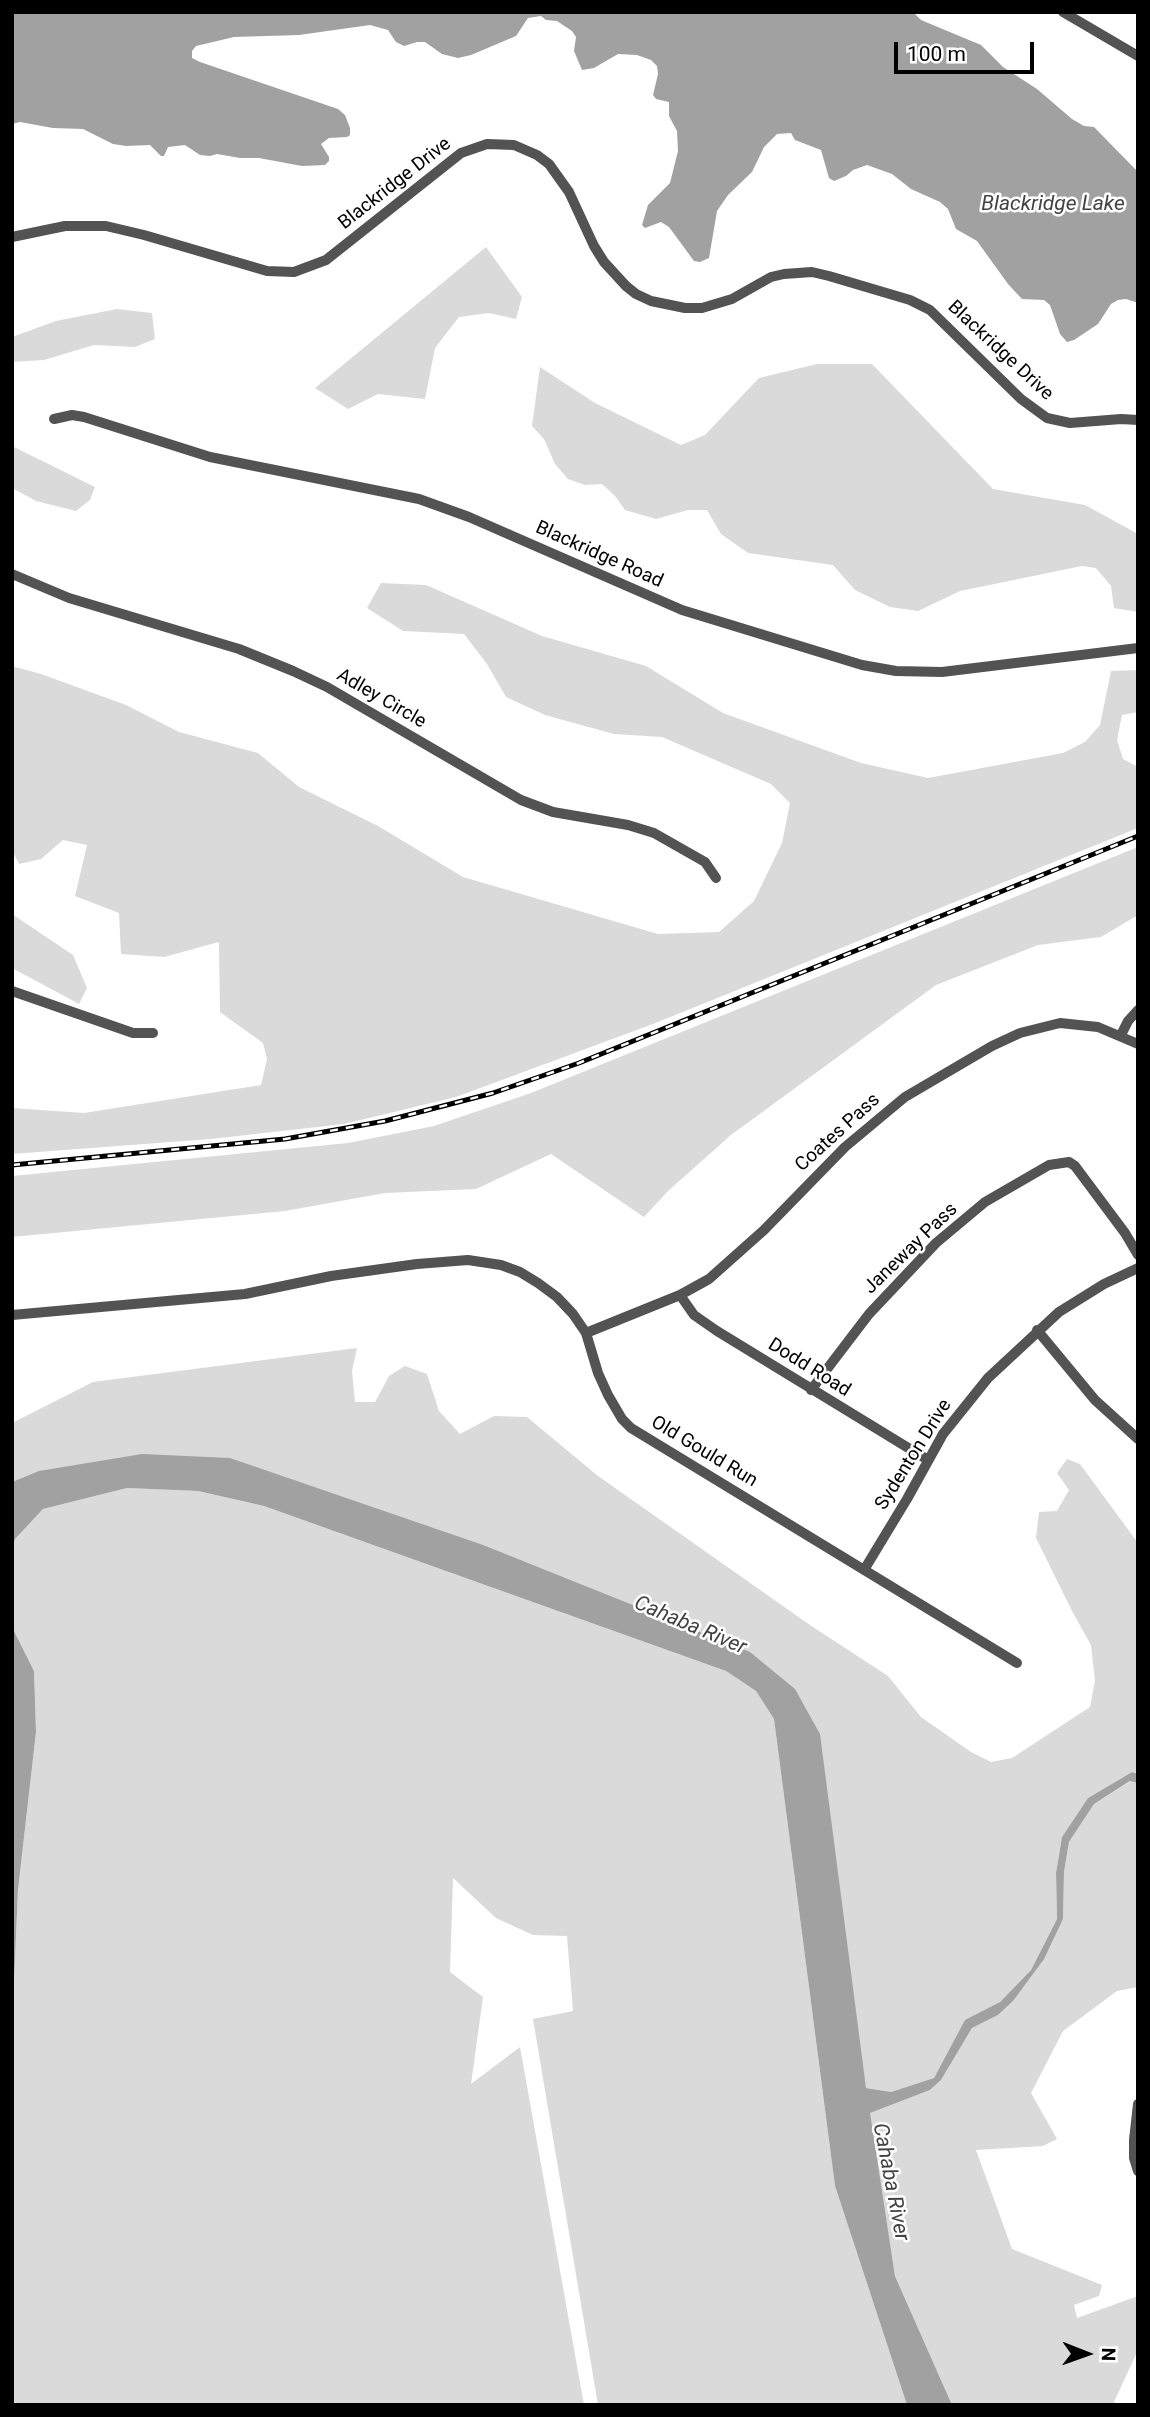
<!DOCTYPE html>
<html>
<head>
<meta charset="utf-8">
<style>
  body { margin:0 }
  #map { position:relative; width:1150px; height:2417px; overflow:hidden; background:#fff; font-family:Roboto,sans-serif }
  canvas { display:block }
  .frame { position:absolute; inset:0; border:14px solid #000; pointer-events:none }
  .north { position:absolute; left:1052px; top:2319px; width:70px; height:70px; -webkit-text-stroke:5px #fff; paint-order:stroke; rotate:91deg; font-size:19px; font-weight:700; line-height:28px; text-align:center; color:#000 }
  .north::after { content:''; display:block; margin:auto; width:24px; height:32px; background:#000; clip-path:polygon(50% 0,100% 100%,50% 72%,0 100%) }
  .scale { position:absolute; left:894px; top:42px; width:140px; height:32px; box-sizing:border-box; border:4px solid #000; border-top:0; padding-left:9px; font-size:21px; line-height:24px; white-space:nowrap; color:#000; -webkit-text-stroke:5px #fff; paint-order:stroke }
</style>
</head>
<body>
<div id="map">
<canvas width="1150" height="2417"></canvas>
<div class="frame"></div>
<div class="north">N</div>
<div class="scale">100 m</div>
</div>
<script>
const ctx = document.querySelector('canvas').getContext('2d');
ctx.lineJoin = 'round';
function paint(path, color) { ctx.fillStyle = color; ctx.fill(path, 'evenodd'); }
const shape = rows => new Path2D(rows.map(r => 'M' + r).join(''));
function stroke(path, color, width, dash) { ctx.strokeStyle = color; ctx.lineWidth = width; ctx.lineCap = dash ? 'butt' : 'round'; ctx.setLineDash(dash || []); ctx.stroke(path); }
function write(font, color, halo, rows, align = 'center') {
  ctx.font = font + ' Roboto,sans-serif'; ctx.lineWidth = 5; ctx.setLineDash([]); ctx.textBaseline = 'middle'; ctx.strokeStyle = halo; ctx.fillStyle = color; for (const [text, x, y, turn = 0] of rows) {
    ctx.save(); ctx.translate(x, y); ctx.rotate((+turn || 0) * Math.PI / 180); ctx.textAlign = isNaN(turn) ? turn : align; if (halo) ctx.strokeText(text, 0, 0); ctx.fillText(text, 0, 0); ctx.restore();
  }
}
paint(shape([
  [486,247,522,297,516,319,489,313,459,317,435,348,425,399,378,394,348,409,315,388],
  [117,309,152,313,155,339,135,347,94,345,44,360,12,362,12,337,56,321],
  [817,364,872,364,993,489,1085,505,1138,534,1138,612,1114,608,1111,586,1096,568,1082,566,960,591,918,611,890,607,855,590,833,565,748,553,721,534,707,510,688,510,656,519,625,510,615,496,602,484,585,485,568,479,555,464,544,439,532,426,540,367,595,403,681,445,705,435,759,378],
  [12,446,95,487,90,500,76,511,36,501,12,488],
  [381,583,426,585,542,636,646,666,723,713,861,763,928,778,1063,753,1085,742,1100,725,1111,671,1138,670,1138,712,1122,715,1117,740,1123,759,1138,767,1138,828,653,1024,456,1097,344,1124,211,1139,12,1154,12,1108,84,1113,261,1085,267,1059,263,1043,220,1012,219,942,164,957,121,954,119,913,75,896,87,845,63,840,41,859,19,864,12,850,12,666,41,674,126,705,179,732,258,753,299,787,378,826,463,877,658,934,719,932,754,901,782,843,790,803,771,784,662,737,614,734,545,715,506,697,487,664,464,634,403,631,367,608],
  [1138,847,1138,915,1101,937,1038,945,936,985,731,1135,668,1191,644,1217,551,1154,476,1189,385,1193,285,1211,12,1237,12,1176,348,1143,434,1126,531,1093],
  [12,914,73,955,87,988,79,1004,12,968],
  [357,1348,352,1371,355,1402,375,1402,389,1376,405,1366,427,1374,439,1411,460,1434,494,1416,527,1417,598,1476,810,1625,888,1676,921,1717,971,1752,991,1762,1012,1758,1090,1707,1095,1681,1091,1645,1072,1611,1036,1538,1039,1512,1057,1511,1069,1490,1057,1473,1067,1459,1080,1464,1138,1543,1138,1774,1132,1772,1088,1798,1062,1837,1056,1873,1057,1919,1031,1970,1000,2002,965,2021,934,2078,891,2092,866,2088,795,1689,230,1458,40,1471,12,1482,12,1423,93,1382],
  [127,1488,198,1491,264,1506,726,1671,756,1691,774,1719,835,2186,907,2405,598,2405,533,2019,573,2011,567,1936,533,1935,496,1918,453,1878,450,1972,483,1997,471,2084,520,2047,584,2405,12,2405,12,2029,18,1890,36,1732,34,1671,12,1627,12,1548,15,1539,43,1509],
  [1131,1781,1138,1783,1138,1987,1117,1991,1063,2031,1031,2093,1057,2139,1043,2146,976,2150,1012,2249,1102,2285,1099,2296,1074,2305,1077,2318,1138,2296,1138,2350,1114,2402,1115,2405,952,2405,895,2276,869,2113,930,2090,941,2080,972,2028,998,2015,1013,2001,1063,1919,1064,1872,1069,1842,1094,1804]
]), '#dadada');
paint(shape([
  [12,12,913,12,921,20,981,45,1003,67,1037,89,1072,119,1084,126,1094,127,1138,172,1138,303,1126,299,1118,300,1111,304,1098,324,1074,340,1067,342,1060,334,1050,305,1044,300,1022,299,1008,284,977,241,956,229,948,209,940,202,911,189,892,174,867,165,853,170,846,176,834,181,829,178,821,150,795,140,791,133,777,134,764,147,752,172,728,195,717,211,709,258,700,262,694,261,669,227,661,222,645,228,642,225,648,205,670,183,678,151,677,131,669,116,669,102,656,99,653,95,658,74,657,66,651,60,637,55,618,54,594,68,582,70,574,51,576,37,572,31,557,21,546,20,541,16,528,18,516,36,471,55,458,58,442,54,425,42,417,42,404,46,396,42,388,30,370,25,299,35,234,37,196,46,192,51,192,58,200,62,338,109,345,115,350,128,350,135,347,137,329,138,321,144,329,157,329,161,325,165,302,166,259,158,240,158,217,154,210,156,200,155,185,145,168,147,164,156,161,156,150,145,126,146,113,144,83,129,53,128,20,122,12,124],
  [142,1454,230,1458,483,1545,750,1652,795,1689,820,1734,866,2088,891,2092,934,2078,965,2020,1000,2002,1031,1970,1057,1919,1056,1873,1062,1837,1088,1798,1132,1772,1138,1774,1138,1783,1130,1781,1094,1804,1069,1842,1064,1872,1063,1919,1044,1959,1013,2001,998,2015,972,2028,941,2080,930,2090,870,2113,895,2276,952,2405,907,2405,835,2186,774,1719,756,1691,726,1671,264,1506,198,1491,127,1488,43,1509,15,1539,12,1548,12,1482,39,1471],
  [12,1627,34,1671,36,1732,18,1890,12,2029]
]), '#a1a1a1');
stroke(shape([
  [1063,12,1138,56],
  [12,237,65,226,106,226,144,235,267,271,294,272,326,260,461,153,487,144,514,145,537,155,549,164,569,192,594,246,604,262,626,286,636,294,651,301,685,308,702,308,732,299,771,277,784,274,812,272,829,276,910,300,930,310,1021,399,1047,418,1070,423,1121,419,1138,420],
  [54,419,72,415,84,417,210,457,419,499,469,517,682,610,862,665,896,671,942,672,1138,648],
  [12,574,69,598,239,649,293,671,327,687,521,800,553,812,628,825,654,833,705,862,716,878],
  [12,991,133,1033,153,1033],
  [1121,1035,1128,1021,1138,1010],
  [680,1295,694,1315,717,1331,928,1460],
  [12,1315,245,1294,331,1276,417,1264,468,1260,501,1265,520,1272,538,1283,557,1297,573,1314,586,1333,598,1373,608,1395,622,1419,631,1428,1017,1663],
  [1037,1330,1095,1400,1138,1439],
  [586,1333,680,1295,709,1279,764,1230,845,1147,905,1097,992,1046,1020,1033,1060,1023,1098,1027,1138,1044],
  [811,1390,869,1314,936,1243,985,1202,1049,1165,1069,1162,1075,1166,1125,1233,1138,1255],
  [864,1570,907,1499,943,1434,988,1378,1059,1312,1104,1284,1138,1268],
  [1138,2104,1134,2140,1134,2158,1138,2171]
]), '#535353', 10);
const rail = shape([
  [12,1165,285,1139,385,1121,493,1093,579,1063,1138,836]
]);
stroke(rail, '#000', 5);
stroke(rail, '#fff', 2.5, [8]);
write('19px', '#000', '#fff', [
  ["Blackridge Drive",395,184,-38],
  ["Blackridge Drive",1000,351,43],
  ["Blackridge Road",599,555,24],
  ["Adley Circle",381,699,30],
  ["Coates Pass",838,1133,-42],
  ["Janeway Pass",911,1249,-44],
  ["Dodd Road",809,1368,32],
  ["Old Gould Run",704,1452,31],
  ["Sydenton Drive",914,1455,-58]
]);
write('italic 21px', '#424242', '#fff', [
  ["Blackridge Lake",1053,205],
  ["Cahaba River",690,1626,23],
  ["Cahaba River",890,2182,79]
]);
</script>
</body>
</html>
